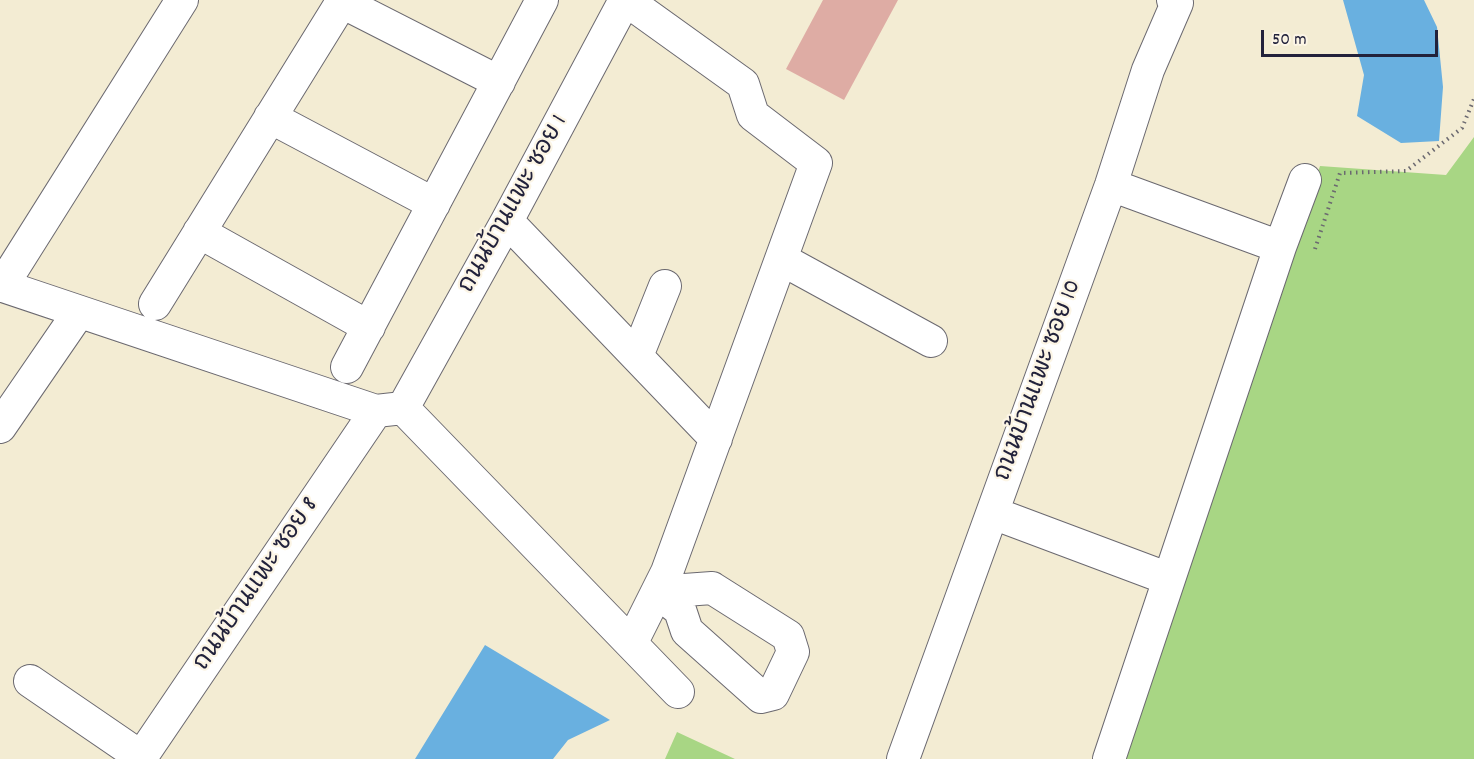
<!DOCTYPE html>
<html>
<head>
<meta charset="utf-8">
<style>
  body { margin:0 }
  #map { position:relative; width:1474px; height:759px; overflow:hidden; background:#f3ecd3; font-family:Dekko,sans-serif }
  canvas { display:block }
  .scale { position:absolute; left:1261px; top:30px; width:177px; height:27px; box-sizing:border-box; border:3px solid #22223b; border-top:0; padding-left:8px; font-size:18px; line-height:21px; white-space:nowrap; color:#22223b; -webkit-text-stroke:4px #fcf5e5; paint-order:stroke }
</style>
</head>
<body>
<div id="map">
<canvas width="1474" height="759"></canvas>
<div class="scale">50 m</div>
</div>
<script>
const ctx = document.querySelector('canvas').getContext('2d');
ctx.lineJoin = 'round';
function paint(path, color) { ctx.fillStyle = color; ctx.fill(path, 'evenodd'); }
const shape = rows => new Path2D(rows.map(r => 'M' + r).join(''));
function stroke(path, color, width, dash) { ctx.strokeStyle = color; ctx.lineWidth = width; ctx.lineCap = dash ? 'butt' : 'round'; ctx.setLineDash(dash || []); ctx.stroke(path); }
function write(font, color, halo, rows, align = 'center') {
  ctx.font = font + ' Dekko,"Playpen Sans Thai",sans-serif'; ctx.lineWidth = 4.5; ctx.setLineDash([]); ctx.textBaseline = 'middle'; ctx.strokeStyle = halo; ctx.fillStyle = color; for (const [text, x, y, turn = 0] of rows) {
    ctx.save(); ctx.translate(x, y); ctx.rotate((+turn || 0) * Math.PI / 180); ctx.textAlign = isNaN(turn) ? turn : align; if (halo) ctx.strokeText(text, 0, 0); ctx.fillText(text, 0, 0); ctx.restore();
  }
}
paint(shape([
  [1474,137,1474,759,1122,759,1320,166,1446,175],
  [677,732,735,759,665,759]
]), '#a8d684');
paint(shape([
  [1343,0,1424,0,1437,27,1443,87,1439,141,1401,143,1357,116,1364,75],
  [485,645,610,720,568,740,553,759,415,759]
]), '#69b0e0');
paint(shape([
  [823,0,898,0,844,100,786,69]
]), '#deaca4');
const minor = shape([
  [626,0,743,84,753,115,816,163,667,572,632,642],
  [342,2,499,82],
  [270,117,434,204],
  [1111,185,1280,247],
  [507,221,716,439],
  [199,232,369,327],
  [781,259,931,341],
  [0,285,376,411,403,408],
  [2,286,182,0],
  [155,304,343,0],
  [637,356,665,286],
  [347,367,542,0],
  [403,408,507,221,625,0],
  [403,408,678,692],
  [0,427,79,312],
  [993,513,1169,579],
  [712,588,788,636,793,652,773,694,761,697,687,631,680,610,657,592,712,588],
  [30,681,141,757],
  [140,759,376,411],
  [903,759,1111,185,1148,70,1177,3,1173,0],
  [1109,759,1280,247,1305,180]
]);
stroke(minor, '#6b6970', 34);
stroke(shape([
  [1315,249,1340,173,1406,171,1462,128,1474,99]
]), '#6b6970', 4, [1.5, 4.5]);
stroke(minor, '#fff', 32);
write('24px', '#22223b', '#fcf5e5', [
  ["ถนนบ้านแพะ ซอย 1",515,205,-61],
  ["ถนนบ้านแพะ ซอย 10",1040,381,-70],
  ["ถนนบ้านแพะ ซอย 8",258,585,-56]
]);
</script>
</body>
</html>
